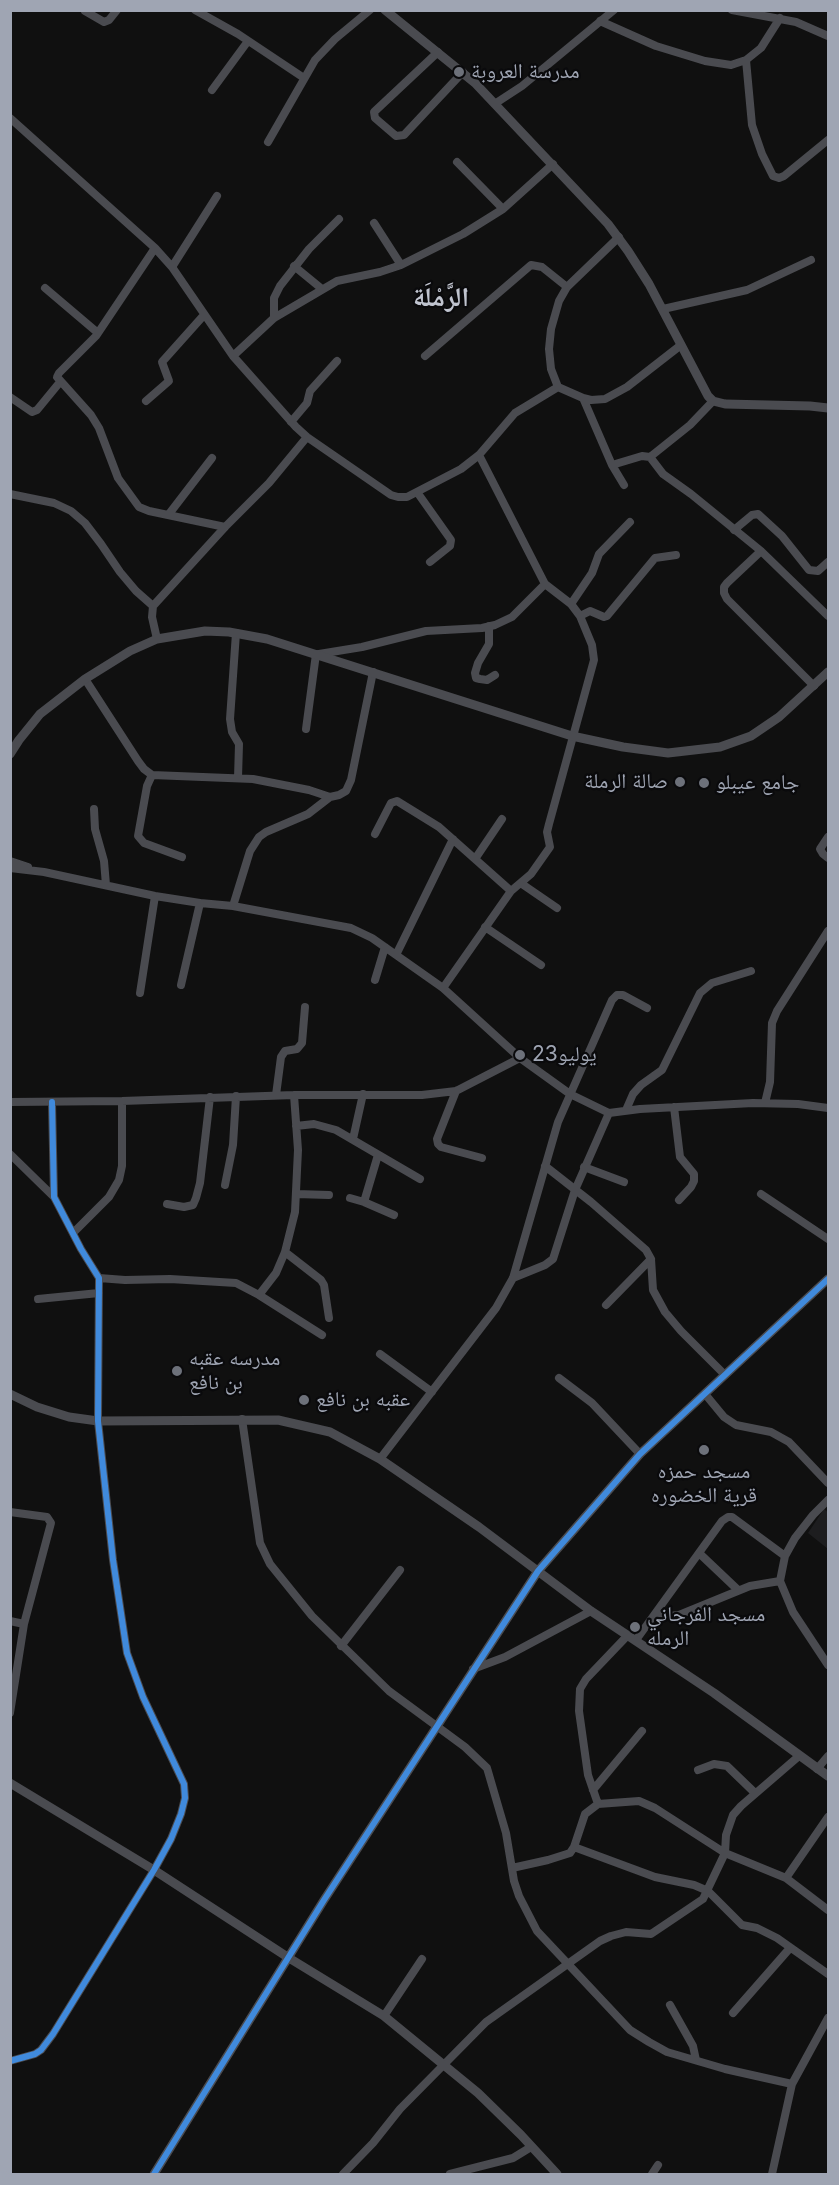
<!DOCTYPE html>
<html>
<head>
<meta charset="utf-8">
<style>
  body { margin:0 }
  #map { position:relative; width:839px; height:2185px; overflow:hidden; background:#101010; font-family:Inter,sans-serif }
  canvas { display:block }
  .frame { position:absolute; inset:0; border:12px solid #9fa5b3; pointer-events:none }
</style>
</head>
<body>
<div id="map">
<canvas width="839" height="2185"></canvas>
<div class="frame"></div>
</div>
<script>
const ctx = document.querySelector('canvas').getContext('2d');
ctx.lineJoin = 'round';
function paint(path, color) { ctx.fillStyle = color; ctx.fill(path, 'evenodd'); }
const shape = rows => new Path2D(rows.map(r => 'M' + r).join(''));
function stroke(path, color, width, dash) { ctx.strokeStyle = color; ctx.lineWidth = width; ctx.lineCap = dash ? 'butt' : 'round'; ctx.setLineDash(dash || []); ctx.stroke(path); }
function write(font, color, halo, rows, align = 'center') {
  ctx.font = font + ' Inter,"Noto Naskh Arabic",sans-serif'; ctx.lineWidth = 4.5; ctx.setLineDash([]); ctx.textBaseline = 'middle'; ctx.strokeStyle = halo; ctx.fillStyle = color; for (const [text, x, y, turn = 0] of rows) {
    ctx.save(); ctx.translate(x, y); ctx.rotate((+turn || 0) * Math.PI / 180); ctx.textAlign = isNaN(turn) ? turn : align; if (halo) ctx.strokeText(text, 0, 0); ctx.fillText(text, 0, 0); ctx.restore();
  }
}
paint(shape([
  [824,1509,828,1512,828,1549,808,1533]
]), '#1d1d1f');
stroke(shape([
  [195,10,238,34,304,78],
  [732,10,796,22,828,36],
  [85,11,104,22,109,20,117,10],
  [600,21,656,46,705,61,731,65,746,60,761,48,780,18],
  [438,52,374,112,375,118,396,136,404,135,463,72],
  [746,60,752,125,762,154,773,176,779,178,784,176,828,140],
  [212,90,248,41],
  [496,103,522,86,614,10],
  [10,118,155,248,172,267,233,356,296,427,307,437,391,495,398,497,407,497,461,469,479,455,515,413,558,387],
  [268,142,315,60,335,39,370,10],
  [457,162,503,209],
  [374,223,401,265],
  [619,237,567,287,559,301,551,329,549,349,551,369,558,387,583,398,591,400,605,399,627,387,681,345],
  [155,248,96,336,59,373,57,377,91,415,99,428,118,478,139,507,149,511,225,527],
  [294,266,322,289],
  [172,267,217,196],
  [45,288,98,333],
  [663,309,747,290,811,260],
  [274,318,274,298,280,286,309,249,339,219],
  [233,356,274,318,337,281,380,272,401,265,463,234,503,209,553,164],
  [425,356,531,265,542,267,567,287],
  [10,397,32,412,37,410,60,382],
  [583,398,612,465,624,485],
  [146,401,169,381,162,362,204,315],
  [291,422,307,403,310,391,337,361],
  [650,457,690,425,713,401],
  [612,465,642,456,650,457,663,474,691,494,761,551,828,616],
  [417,492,451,540,450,546,430,562],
  [10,494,54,503,71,511,85,523,101,544,120,572,136,591,153,606],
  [169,514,212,458],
  [734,530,752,515,758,514,782,536,809,570,818,571,828,562],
  [761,551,727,583,724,587,724,593,727,599,814,686],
  [571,604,592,573,599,554,630,522],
  [580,616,590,611,604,617,607,616,655,558,676,555],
  [489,626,489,644,478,663,475,673,476,678,480,679,487,680,495,675],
  [236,633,230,719,232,732,239,744,238,778],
  [157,639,152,617,153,606,225,527,269,483,307,437],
  [319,654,362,647,426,631,482,628,495,625,512,617,545,584],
  [85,679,138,761,144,769,152,775,253,779,309,790,330,797],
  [306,729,316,654],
  [152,775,147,786,138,836,144,843,182,857],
  [94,809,95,829,104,861,106,885],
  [375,834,391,803,397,801,439,827,511,891],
  [828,837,820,849,823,854,828,858],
  [475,859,502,819],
  [10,861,28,867],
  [10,868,44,872,155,896,200,903,233,906,351,928,372,938,443,988,520,1058,570,1094,609,1113,640,1109,753,1103,798,1104,828,1108],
  [522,884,557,908],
  [233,906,250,851,259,837,266,832,308,814,330,797,339,795,346,791,351,780,373,672],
  [485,927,541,965],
  [396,955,453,839],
  [375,980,385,947],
  [181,985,200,903],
  [443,988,511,891,531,874,550,847,547,832,549,824,594,660,592,645,580,616,571,604,545,584,479,455],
  [140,993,155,896],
  [456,1091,437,1139,438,1144,441,1147,482,1158],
  [276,1095,281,1057,285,1051,297,1049,302,1043,305,1007],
  [10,1102,122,1101,294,1095,422,1095,456,1091,520,1058],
  [765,1103,770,1082,772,1023,777,1011,828,931],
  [674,1107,680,1157,694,1174,694,1181,691,1187,679,1200],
  [626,1110,633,1094,641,1085,662,1070,700,993,712,983,751,971],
  [296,1126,314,1124,336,1130,420,1179],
  [353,1139,363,1094],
  [10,1154,54,1197],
  [378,1155,364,1202,394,1215],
  [545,1166,591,1202,646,1250,651,1259,653,1290,665,1312,681,1331,725,1375],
  [584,1167,624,1182],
  [225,1185,233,1145,236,1096],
  [296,1194,329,1195],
  [761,1194,828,1239],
  [350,1198,364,1202],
  [167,1204,184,1207,193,1205,196,1198,200,1183,210,1097],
  [73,1233,109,1197,119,1180,122,1166,122,1101],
  [285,1252,321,1280,324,1285,329,1318],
  [99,1278,125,1280,170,1279,236,1283,259,1295,322,1335],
  [513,1278,545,1265,553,1259,575,1190,609,1113],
  [259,1295,276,1273,285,1252,295,1212,298,1150,294,1095],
  [38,1299,99,1293],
  [606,1305,651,1259],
  [380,1354,432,1392],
  [559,1378,592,1403,640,1454],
  [705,1394,724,1417,736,1425,771,1432,789,1442,828,1483],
  [242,1419,260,1543,270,1564,312,1616,389,1691,465,1747,487,1768,506,1833,514,1881,519,1896,537,1931,630,2030,649,2042,667,2052,725,2069,792,2084],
  [380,1459,496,1308,513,1278,558,1122,612,1000,617,995,623,995,647,1008],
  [828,1500,813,1515,795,1538,785,1556,780,1581,793,1612,828,1665],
  [10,1512,47,1517,51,1523,24,1624,10,1713],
  [699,1553,738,1590],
  [655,1614,667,1616,679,1615,750,1586,780,1581],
  [10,1621,24,1624],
  [636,1640,722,1521,728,1517,732,1517,785,1556],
  [341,1646,400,1570],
  [473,1669,505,1657,591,1611],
  [817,1769,828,1756],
  [698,1770,714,1764,727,1766,755,1793],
  [593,1790,642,1731],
  [598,1804,588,1775,579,1711,580,1689,586,1679,628,1635],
  [828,1817,786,1878,828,1910],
  [574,1847,655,1877,694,1885,708,1891,742,1925,757,1928,777,1938,828,1974],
  [512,1868,548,1860,570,1853,574,1847,585,1814,598,1804,639,1801,655,1808,725,1853,786,1878],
  [670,2005,693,2046,696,2060],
  [733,2013,790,1948],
  [384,2016,422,1959],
  [10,2061,35,2054,41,2050,53,2034,154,1870,171,1839,181,1814,185,1798,184,1784,143,1697,127,1653,113,1560,98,1421,99,1278,81,1249,54,1197,52,1102],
  [343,2174,373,2143,400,2109,486,2022,600,1941,611,1936,626,1932,651,1934,703,1899,725,1853,726,1835,733,1815,741,1806,799,1756],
  [450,2174,513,2158,531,2147],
  [652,2174,658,2165],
  [772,2174,792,2084,828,2018]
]), '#4a4b50', 8);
stroke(shape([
  [385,10,475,83,608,224,628,251,649,284,708,396,713,401,725,404,810,406,828,408],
  [10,754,19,740,40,714,85,679,130,651,157,639,205,631,229,632,267,639,572,736,623,747,668,753,720,747,751,736,779,717,828,672],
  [10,1394,37,1407,69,1417,98,1421,278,1420,330,1432,380,1459,479,1527,591,1611,714,1693,828,1776],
  [10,1783,154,1870,289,1958,384,2016,478,2093,521,2135,557,2174],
  [154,2174,324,1900,538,1571,640,1454,828,1279]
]), '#4a4b50', 9);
stroke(shape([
  [10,2061,35,2054,41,2050,53,2034,154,1870,171,1839,181,1814,185,1798,184,1784,143,1697,127,1653,113,1560,98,1421,99,1278,81,1249,54,1197,52,1102],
  [154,2174,324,1900,538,1571,640,1454,828,1279]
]), '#408adc', 6);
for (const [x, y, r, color] of [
  [459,72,6,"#6d717a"],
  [680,782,6,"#6d717a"],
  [704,783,6,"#6d717a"],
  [520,1055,6,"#6d717a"],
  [177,1371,6,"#6d717a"],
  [304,1400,6,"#6d717a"],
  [704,1450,6,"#6d717a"],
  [635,1627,6,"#6d717a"]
]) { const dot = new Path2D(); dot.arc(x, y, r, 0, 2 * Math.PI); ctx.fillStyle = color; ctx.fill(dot); stroke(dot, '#0a0a0c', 2); }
write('21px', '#9fa5b3', '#0a0a0c', [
  ["مدرسة العروبة",471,72],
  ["صالة الرملة",668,782,"right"],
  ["جامع عيبلو",716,783],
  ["23يوليو",532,1055],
  ["مدرسه عقبه",189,1359],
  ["بن نافع",189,1383],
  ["عقبه بن نافع",316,1400],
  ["مسجد حمزه",704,1472,"center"],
  ["قرية الخضوره",704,1496,"center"],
  ["مسجد الفرجاني",647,1615],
  ["الرمله",647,1639]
], 'left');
write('bold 27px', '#c0c4cf', '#0a0a0c', [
  ["الرَّمْلَة",441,298]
]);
</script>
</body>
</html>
